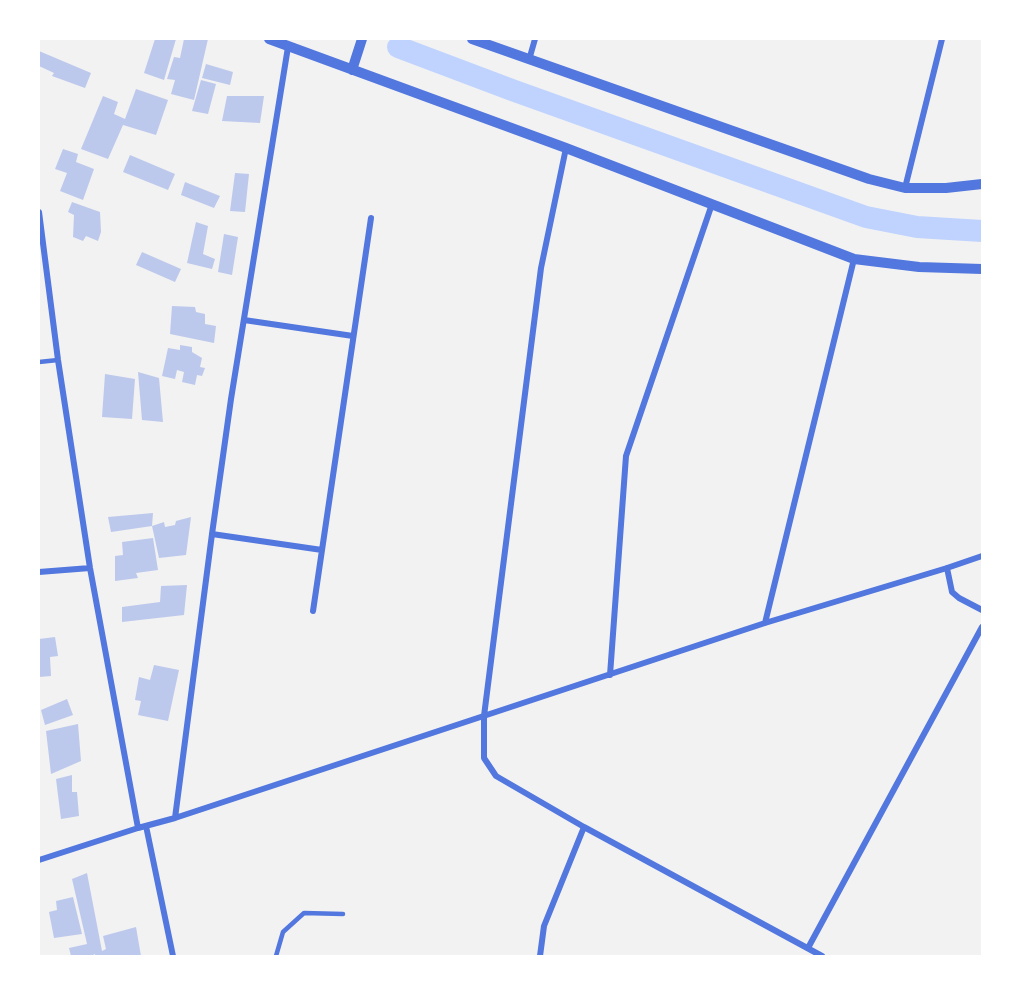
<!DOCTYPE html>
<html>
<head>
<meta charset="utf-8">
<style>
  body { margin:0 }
  #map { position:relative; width:1021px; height:995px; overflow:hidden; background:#f2f2f2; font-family:"DejaVu Sans",sans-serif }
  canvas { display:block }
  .frame { position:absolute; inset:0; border:40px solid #fff; pointer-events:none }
</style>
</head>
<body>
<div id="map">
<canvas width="1021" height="995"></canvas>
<div class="frame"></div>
</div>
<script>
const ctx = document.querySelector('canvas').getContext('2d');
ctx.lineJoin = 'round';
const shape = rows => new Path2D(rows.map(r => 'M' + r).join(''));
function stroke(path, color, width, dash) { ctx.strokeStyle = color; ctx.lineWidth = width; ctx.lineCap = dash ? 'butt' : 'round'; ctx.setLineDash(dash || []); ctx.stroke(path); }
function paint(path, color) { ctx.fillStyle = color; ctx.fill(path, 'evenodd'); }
stroke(shape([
  [398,47,512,90,866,217,917,227,982,231]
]), '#bfd3fe', 22);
paint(shape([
  [155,39,176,39,164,80,144,73],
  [184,39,208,39,194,100,171,94,175,80,167,79,174,57,180,58],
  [39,51,91,73,85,88,52,76,54,73,39,66],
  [206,64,233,72,230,85,202,78],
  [201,80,216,84,208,114,192,111],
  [136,89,168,100,156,135,123,125,108,159,81,149,103,96,118,102,114,114,125,119],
  [227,96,264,96,260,123,222,121],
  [63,149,78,154,76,162,94,169,83,200,60,191,67,173,55,169],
  [130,155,175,174,168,190,123,172],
  [235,173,249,174,245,212,230,211],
  [185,182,220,196,214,208,181,195],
  [72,202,100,212,101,232,98,241,86,236,83,241,73,237,74,215,68,212],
  [196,222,208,226,203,254,215,259,212,269,187,263],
  [224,234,238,237,232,275,218,272],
  [142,252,181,269,175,282,136,265],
  [172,306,195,307,196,312,205,314,205,324,216,326,214,343,170,334],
  [180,345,192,347,192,352,202,358,200,367,205,368,202,376,197,375,195,385,182,382,184,372,177,370,175,379,162,376,168,348,180,350],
  [138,372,159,378,163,422,142,420],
  [105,374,135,379,132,419,102,417],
  [153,513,152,526,111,532,108,517],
  [191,517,186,555,159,558,152,526,164,522,165,527,175,525,176,521],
  [153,538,158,570,136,573,138,578,115,581,115,556,123,555,122,542],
  [187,585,184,615,122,622,122,607,160,602,161,586],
  [55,637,58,656,50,657,51,676,39,677,39,639],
  [154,665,179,670,168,721,138,715,141,701,135,700,139,677,150,680],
  [67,699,73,715,45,725,41,710],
  [78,724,81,761,51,774,46,731],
  [72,775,72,792,77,792,79,816,61,819,56,779],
  [87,873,102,951,106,949,103,936,136,927,141,956,95,956,95,954,91,956,71,956,69,948,87,944,72,879],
  [73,897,82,934,54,938,49,912,57,910,56,901]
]), '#bdc9ec');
stroke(shape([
  [39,362,58,360],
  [276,956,283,932,304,913,343,914]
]), '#5277de', 4.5);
stroke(shape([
  [529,60,535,39],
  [566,148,541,268,484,716,484,758,496,776,584,827,822,956],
  [905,188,942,39],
  [39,212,58,360,90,568,138,828],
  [244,320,353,336],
  [212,534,322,550],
  [947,568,952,592,959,598,982,610],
  [39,572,90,568],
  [313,611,371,218],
  [765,623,854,259],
  [610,675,626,456,712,204],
  [175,818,212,534,231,399,288,47],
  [146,826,173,956],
  [39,860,138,828,175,818,765,623,947,568,982,556],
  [808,948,982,627],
  [540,956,544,926,584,827]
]), '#5277de', 6);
stroke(shape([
  [269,39,566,148,854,259,919,267,982,269],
  [472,39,869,179,905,188,946,188,982,184],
  [352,70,362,39]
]), '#5277de', 10);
</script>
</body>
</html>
